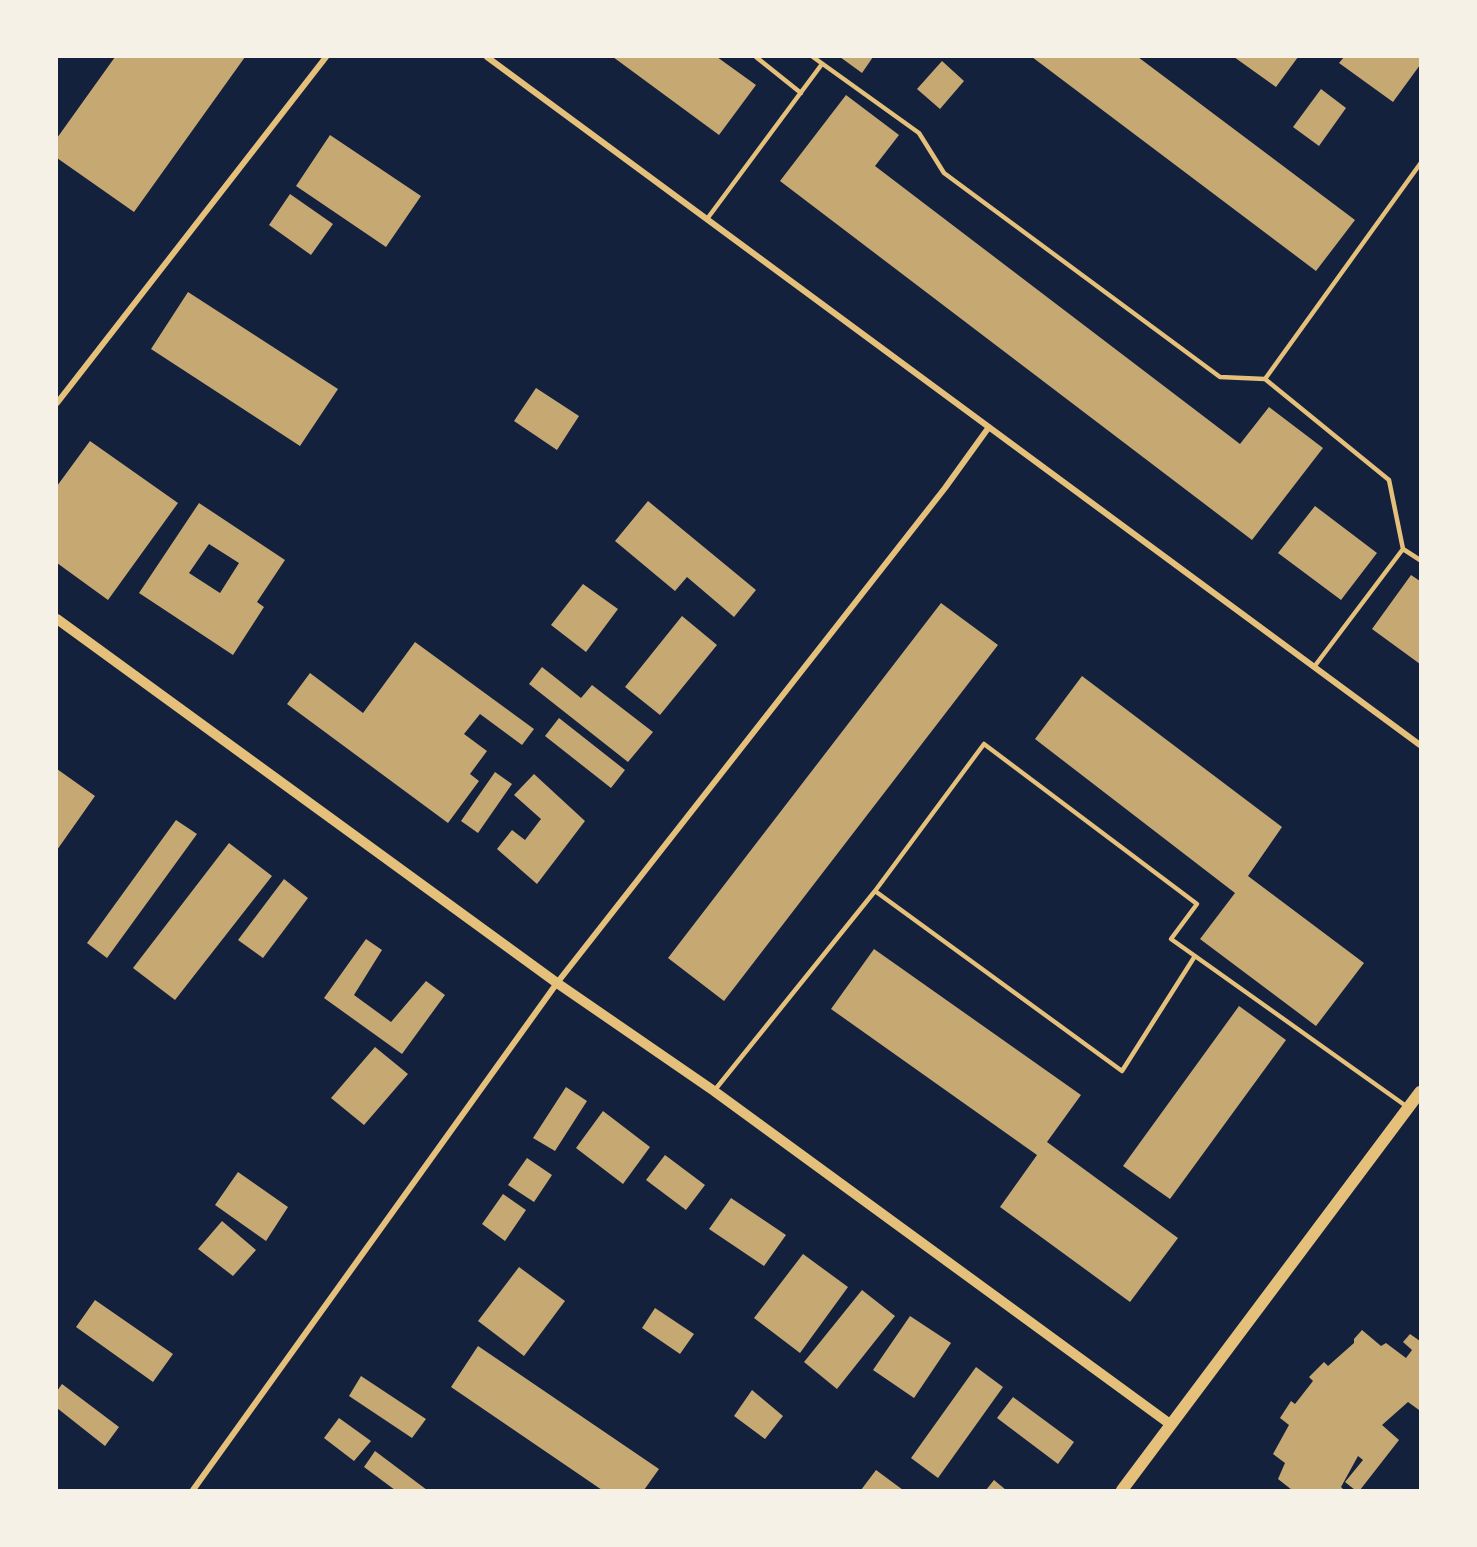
<!DOCTYPE html>
<html>
<head>
<meta charset="utf-8">
<style>
  body { margin:0 }
  #map { position:relative; width:1477px; height:1547px; overflow:hidden; background:#14213d; font-family:"Fira Sans Condensed",sans-serif }
  canvas { display:block }
  .frame { position:absolute; inset:0; border:58px solid #f6f1e7; pointer-events:none }
</style>
</head>
<body>
<div id="map">
<canvas width="1477" height="1547"></canvas>
<div class="frame"></div>
</div>
<script>
const ctx = document.querySelector('canvas').getContext('2d');
ctx.lineJoin = 'round';
function paint(path, color) { ctx.fillStyle = color; ctx.fill(path, 'evenodd'); }
const shape = rows => new Path2D(rows.map(r => 'M' + r).join(''));
function stroke(path, color, width, dash) { ctx.strokeStyle = color; ctx.lineWidth = width; ctx.lineCap = dash ? 'butt' : 'round'; ctx.setLineDash(dash || []); ctx.stroke(path); }
paint(shape([
  [115,57,245,57,134,212,57,158,57,138],
  [613,57,717,57,756,85,719,135],
  [840,57,873,57,862,73],
  [1032,57,1138,57,1355,220,1316,271],
  [1234,57,1298,57,1276,87],
  [1344,57,1420,57,1420,65,1393,102,1339,63],
  [942,61,964,81,940,109,917,89],
  [1321,89,1346,108,1319,146,1293,127],
  [846,95,899,135,875,166,1240,444,1269,407,1323,448,1252,540,780,181],
  [330,135,421,196,386,247,296,186],
  [290,194,333,224,311,255,269,225],
  [188,292,338,389,300,446,151,349],
  [536,388,579,416,557,450,514,421],
  [90,441,178,503,108,600,57,563,57,486],
  [648,501,756,590,734,617,687,577,675,591,615,541],
  [199,503,285,560,257,602,264,607,233,655,139,593],
  [209,544,239,563,220,593,189,573],
  [1315,506,1377,553,1341,600,1278,553],
  [1411,575,1420,581,1420,664,1372,629],
  [583,584,618,609,586,652,551,625],
  [941,603,998,645,724,1001,668,958],
  [682,616,717,645,660,715,625,687],
  [415,642,534,729,522,745,480,714,464,734,487,751,470,774,479,781,448,823,287,704,310,673,363,713],
  [542,667,581,698,592,685,653,732,628,762,529,684],
  [1082,676,1282,827,1248,876,1364,963,1316,1026,1200,939,1235,893,1035,739],
  [559,718,625,770,611,788,545,736],
  [57,769,95,796,57,850],
  [495,772,512,784,478,833,461,821],
  [534,774,585,821,537,884,497,849,512,830,525,840,541,819,514,795],
  [176,820,197,834,107,958,87,943],
  [229,843,272,876,175,1000,133,968],
  [284,879,308,898,263,958,238,940],
  [366,939,382,950,354,995,391,1022,426,981,445,995,402,1054,324,998],
  [874,949,1081,1095,1047,1142,1178,1238,1130,1302,1000,1207,1037,1155,831,1009],
  [1239,1006,1286,1040,1170,1199,1123,1166],
  [375,1047,408,1074,364,1125,331,1098],
  [566,1087,587,1101,555,1151,533,1138],
  [603,1111,650,1147,623,1184,576,1148],
  [665,1155,705,1185,686,1210,646,1180],
  [527,1158,552,1175,534,1202,508,1185],
  [238,1172,288,1207,266,1241,215,1205],
  [503,1194,526,1210,505,1241,482,1224],
  [731,1198,786,1235,764,1266,709,1229],
  [222,1221,256,1250,233,1276,198,1249],
  [803,1254,848,1287,800,1353,754,1318],
  [519,1267,565,1301,524,1356,478,1321],
  [862,1290,895,1316,837,1389,804,1362],
  [95,1300,173,1354,153,1382,76,1327],
  [655,1308,694,1334,680,1354,642,1328],
  [910,1316,951,1343,914,1398,873,1370],
  [1362,1330,1381,1346,1386,1343,1406,1358,1412,1350,1403,1342,1410,1334,1420,1341,1420,1408,1419,1410,1408,1402,1382,1425,1399,1440,1360,1490,1355,1490,1345,1482,1363,1460,1358,1456,1341,1487,1344,1490,1292,1490,1278,1479,1285,1463,1273,1454,1289,1425,1280,1418,1291,1401,1295,1404,1313,1381,1309,1377,1324,1362,1328,1366,1354,1343,1354,1339],
  [478,1346,659,1469,644,1490,602,1490,451,1387],
  [976,1367,1003,1387,938,1478,911,1458],
  [361,1376,426,1419,412,1438,349,1396],
  [62,1384,119,1427,105,1446,57,1408,57,1391],
  [752,1390,783,1416,765,1439,734,1416],
  [1013,1397,1074,1442,1058,1464,997,1418],
  [339,1418,371,1441,354,1461,324,1438],
  [375,1451,427,1490,395,1490,364,1467],
  [876,1470,903,1490,861,1490],
  [994,1480,1006,1490,986,1490]
]), '#c6a872');
stroke(shape([
  [756,57,801,93],
  [813,57,919,133,944,173,1220,377,1265,379,1389,480,1403,549,1420,560],
  [707,219,822,64],
  [1265,379,1420,164],
  [1314,667,1403,549],
  [1195,956,1171,939,1197,904,984,744,875,891,1122,1071,1195,956,1406,1106],
  [714,1091,875,891]
]), '#e5c07b', 4.5);
stroke(shape([
  [487,57,1420,745],
  [57,403,326,57],
  [193,1490,557,983,945,488,989,427]
]), '#e5c07b', 6);
stroke(shape([
  [57,619,557,983,714,1091,1170,1424]
]), '#e5c07b', 10);
stroke(shape([
  [1122,1490,1420,1092]
]), '#e5c07b', 12);
</script>
</body>
</html>
